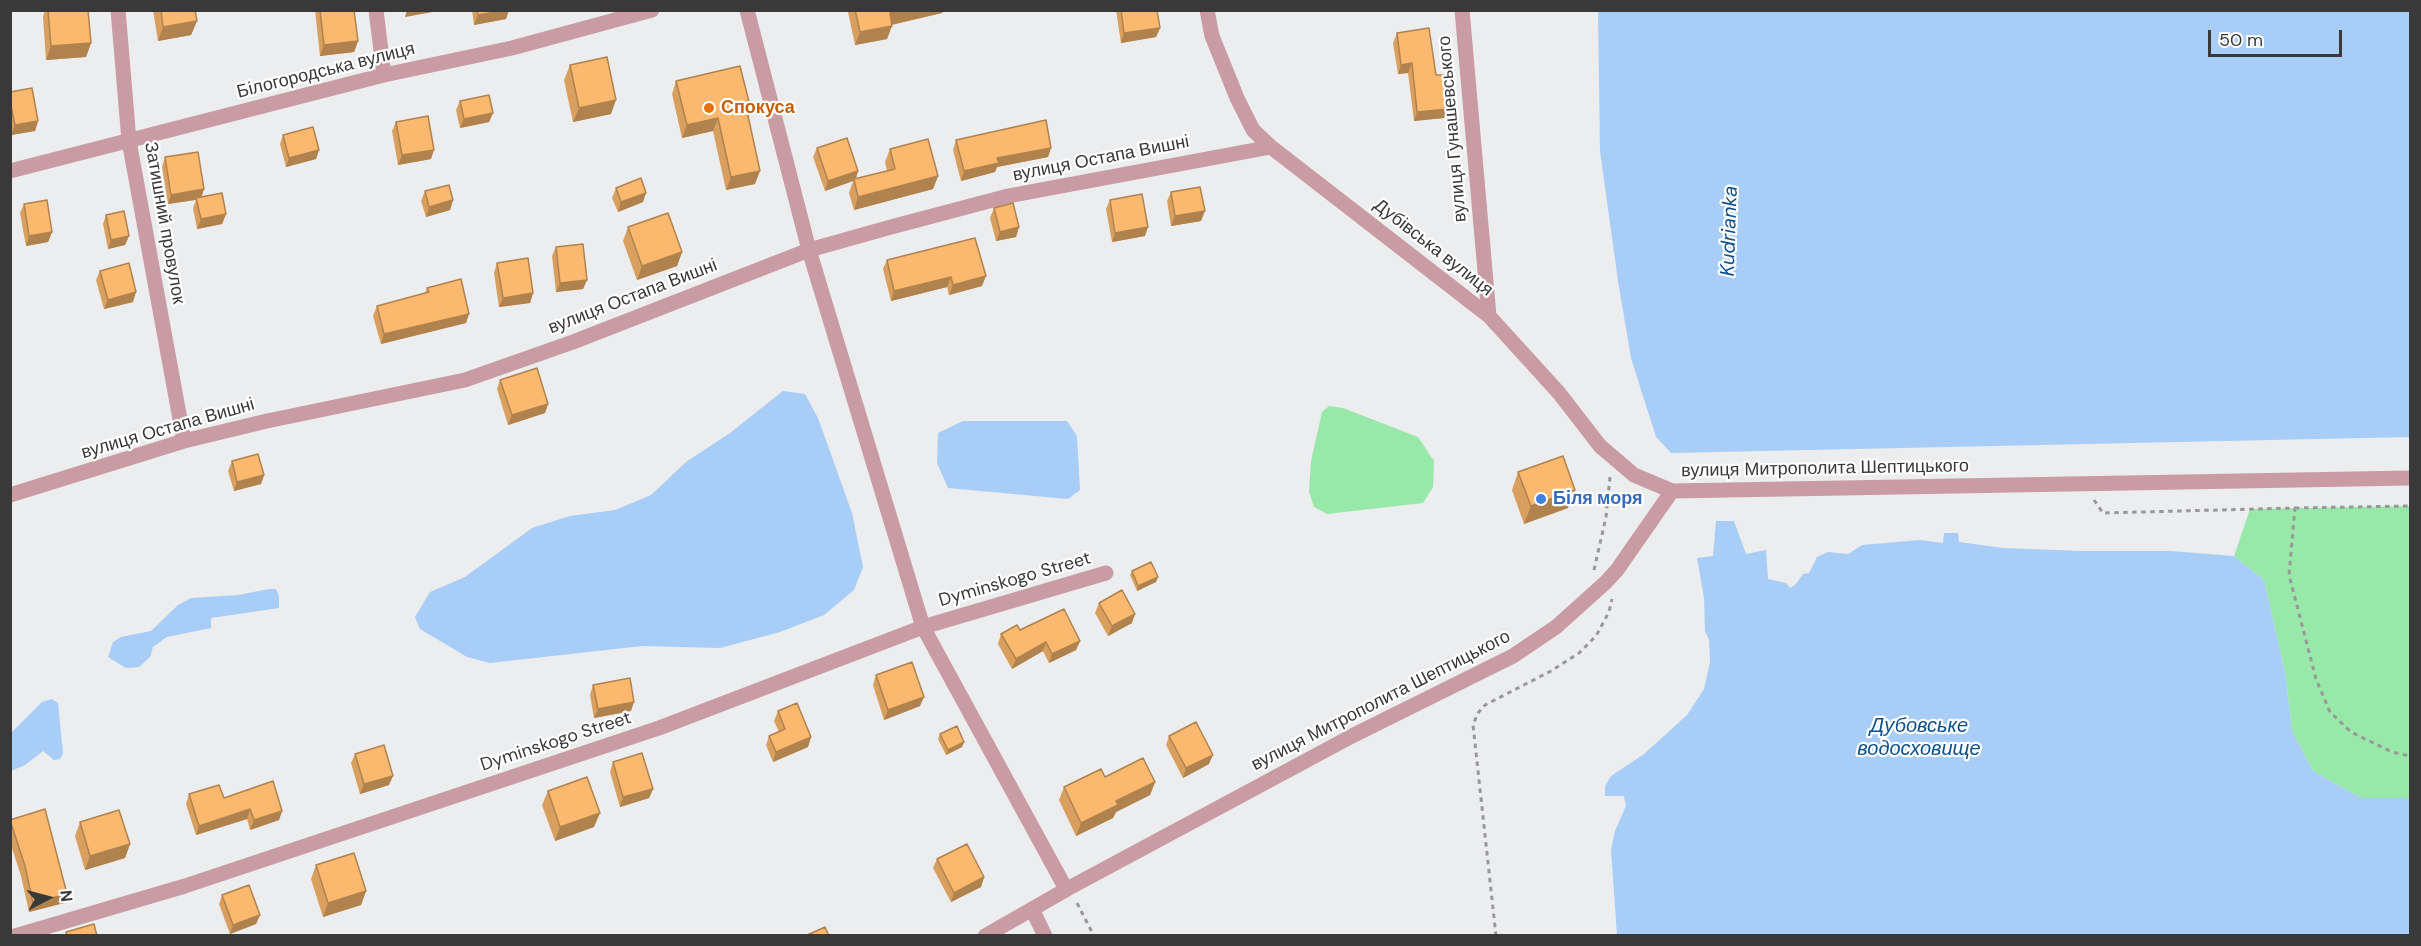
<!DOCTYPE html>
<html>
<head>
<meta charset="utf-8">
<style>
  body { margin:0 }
  #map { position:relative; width:2421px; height:946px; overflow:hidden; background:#ecedef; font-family:"DM Sans",sans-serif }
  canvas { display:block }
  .frame { position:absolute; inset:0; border:12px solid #39393a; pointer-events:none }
  .north { position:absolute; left:18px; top:868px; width:60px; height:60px; -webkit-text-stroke:4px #fff; paint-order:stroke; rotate:84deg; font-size:16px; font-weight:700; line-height:24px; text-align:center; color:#39393a }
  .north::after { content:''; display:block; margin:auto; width:21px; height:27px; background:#39393a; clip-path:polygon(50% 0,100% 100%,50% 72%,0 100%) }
  .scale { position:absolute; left:2208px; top:30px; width:134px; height:27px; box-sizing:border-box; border:3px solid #39393a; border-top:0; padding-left:8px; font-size:18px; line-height:21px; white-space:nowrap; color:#39393a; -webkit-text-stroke:4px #fff; paint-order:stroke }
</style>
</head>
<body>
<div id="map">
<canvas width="2421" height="946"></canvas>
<div class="frame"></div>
<div class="north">N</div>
<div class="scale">50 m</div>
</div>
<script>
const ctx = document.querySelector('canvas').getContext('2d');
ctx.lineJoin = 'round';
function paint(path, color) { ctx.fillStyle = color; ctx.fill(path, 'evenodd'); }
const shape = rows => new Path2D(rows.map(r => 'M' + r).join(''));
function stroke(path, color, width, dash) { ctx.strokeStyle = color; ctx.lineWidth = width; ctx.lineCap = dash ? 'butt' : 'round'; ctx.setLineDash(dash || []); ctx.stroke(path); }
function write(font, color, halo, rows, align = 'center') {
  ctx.font = font + ' "DM Sans",sans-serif'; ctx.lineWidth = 4.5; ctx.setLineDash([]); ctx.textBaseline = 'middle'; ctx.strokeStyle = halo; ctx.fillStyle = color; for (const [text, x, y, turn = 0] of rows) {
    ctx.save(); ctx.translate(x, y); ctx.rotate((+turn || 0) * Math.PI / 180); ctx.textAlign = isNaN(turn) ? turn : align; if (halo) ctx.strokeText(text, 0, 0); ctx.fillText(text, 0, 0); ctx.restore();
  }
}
paint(shape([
  [1329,406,1343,408,1418,437,1434,461,1433,487,1423,503,1327,514,1314,507,1309,492,1311,461,1322,412],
  [2410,506,2410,798,2361,798,2313,771,2292,731,2285,672,2264,580,2234,556,2250,509]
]), '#98e8aa');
paint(shape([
  [1598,11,2410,11,2410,437,1671,453,1656,437,1631,358,1618,281,1600,151],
  [783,391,805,394,818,418,852,513,863,567,854,590,824,615,780,632,720,648,642,646,490,663,467,657,420,629,415,617,430,592,465,577,532,528,570,516,615,510,651,495,686,462,730,433],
  [963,421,1067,421,1077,436,1080,490,1068,499,948,488,937,463,938,433],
  [1716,521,1734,521,1746,554,1766,550,1768,579,1786,583,1790,588,1796,584,1803,574,1809,573,1817,557,1828,552,1848,554,1862,545,1920,540,1943,543,1944,533,1958,533,1959,542,2004,548,2083,551,2171,551,2234,556,2264,580,2285,672,2292,731,2313,771,2361,798,2410,798,2410,935,1617,935,1611,850,1615,831,1626,806,1624,796,1605,796,1605,786,1611,776,1644,754,1687,715,1704,689,1710,662,1709,640,1705,631,1704,598,1697,558,1713,556],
  [269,589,276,589,279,596,279,608,211,618,211,628,167,637,153,647,150,657,139,667,126,668,108,657,113,642,121,637,151,631,178,605,191,598,238,595],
  [52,699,58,703,63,753,60,759,54,760,43,751,25,765,11,771,11,733,42,702]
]), '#a8cdf7');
stroke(shape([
  [2094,500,2103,513,2295,508,2289,575,2316,679,2330,712,2351,732,2392,752,2410,756],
  [2295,508,2410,506],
  [1594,570,1606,517,1610,477],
  [1077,903,1094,936],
  [1496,936,1473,725,1478,713,1485,705,1551,671,1579,653,1596,636,1609,612,1612,599]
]), '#98989a', 3, [4.5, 4.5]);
stroke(shape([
  [118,10,129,141,184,441],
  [376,10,384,75],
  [747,10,809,250,923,627,1066,889],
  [1207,10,1212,36,1237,98,1253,130,1271,147,1489,316,1559,393,1600,446,1634,475,1672,491,2410,478],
  [1462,10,1489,316],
  [10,171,384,75,512,48,652,10],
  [10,495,184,441,267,421,465,380,573,342,809,250,891,227,1008,196,1271,147],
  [1032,909,1045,936],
  [15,936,185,886,659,728,923,627,1106,573],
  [985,936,1069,888,1352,736,1513,656,1556,627,1605,583,1617,570,1672,491]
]), '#c89ca2', 15);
paint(shape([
  [45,10,88,10,91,43,86,57,46,60,43,17],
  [153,10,195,10,197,21,191,35,158,41],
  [315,10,354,10,358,41,354,52,320,56],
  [472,10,509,10,506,19,474,25],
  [849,10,943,10,942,13,892,25,887,39,855,45,848,12],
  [1116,10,1157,10,1160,28,1156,37,1121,43],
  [1397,33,1444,118,1414,121,1408,73,1398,74,1393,43],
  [570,65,611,114,573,122,564,80],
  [676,81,751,110,748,117,755,184,726,190,713,131,682,138,672,94],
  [10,92,38,121,35,131,11,135],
  [460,101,493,113,489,122,460,128,456,110],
  [396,122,431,159,398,165,392,131],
  [283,135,319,150,316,159,286,167,280,144],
  [956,140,1051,148,1048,157,997,167,995,172,961,181,953,150],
  [817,148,858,171,856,179,887,171,885,162,890,149,938,176,933,189,854,210,849,193,853,181,825,191,813,157],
  [165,157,204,189,201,197,226,214,222,224,197,229,193,208,196,200,168,204,162,167],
  [616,188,643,202,618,212,612,198],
  [425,191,453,200,450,210,426,217,421,201],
  [1171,192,1201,221,1171,226,1167,201],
  [1110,200,1145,236,1112,242,1106,209],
  [24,204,52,232,48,242,26,246,20,213],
  [994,208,1019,227,1016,237,996,241,990,218],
  [106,215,129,236,125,245,108,249,103,224],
  [628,227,682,252,677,266,637,280,623,241],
  [556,247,587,280,583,289,556,292,552,256],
  [887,260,982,286,949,295,947,287,891,301,883,269],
  [497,263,533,293,530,303,499,307,494,273],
  [100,271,133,302,104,309,96,280],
  [427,288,466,323,381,344,373,316,377,306,425,293],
  [500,380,548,404,545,413,508,425,497,389],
  [232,461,264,475,261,484,234,491,228,471],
  [1518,472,1568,508,1524,524,1512,490],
  [1132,571,1156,582,1137,591,1130,575],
  [1099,603,1132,623,1108,636,1095,613],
  [1020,630,1080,641,1076,650,1049,663,1043,651,1012,669,998,644,1001,634],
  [876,675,920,706,884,720,873,685],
  [593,685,631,711,594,718,590,695],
  [778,711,811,737,808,747,773,762,766,745,769,736,779,732,774,721],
  [940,734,962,747,946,755,938,739],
  [1169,736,1209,764,1183,778,1166,745],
  [355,754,389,785,360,794,351,763],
  [613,762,653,789,649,798,620,807,610,772],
  [1105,777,1155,782,1150,795,1116,812,1113,818,1076,836,1059,800,1064,787],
  [548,791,594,827,555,841,542,805],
  [189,794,224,798,282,811,279,820,250,830,247,819,196,835,186,804],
  [10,820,64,903,29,912,21,876,10,842],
  [80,822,130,844,125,858,85,870,75,836],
  [937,859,984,877,981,887,951,902,933,868],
  [316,865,366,891,361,905,323,917,311,879],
  [222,895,260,915,256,924,230,934,219,904]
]), '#d89f5f');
paint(shape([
  [407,10,444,10,405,17],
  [506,10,509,10,506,19,474,25,478,15],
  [901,10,943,10,942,13,885,26,890,13],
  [197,21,191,35,158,41,163,27],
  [892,26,887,39,855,45,860,32],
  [1160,28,1156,37,1121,43,1124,33],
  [358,41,354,52,320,56,324,45],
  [91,43,86,57,46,60,51,46],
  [1412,63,1408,73,1398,74,1401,65],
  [616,100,611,114,573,122,579,108],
  [1448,109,1444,118,1414,121,1417,112],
  [493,113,489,122,460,128,464,119],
  [718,118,713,131,682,138,687,125],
  [38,121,35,131,11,135,15,125],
  [1051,148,1048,157,997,167,995,172,961,181,964,171,997,158],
  [319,150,316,159,286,167,289,158],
  [434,150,431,159,398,165,402,155],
  [760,171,755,184,726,190,731,177],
  [858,171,855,181,854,179,853,181,825,191,828,181],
  [938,176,933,189,854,210,858,197],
  [204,189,201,199,168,204,171,195],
  [646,193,643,202,618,212,621,202],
  [453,200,450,210,426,217,429,207],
  [1205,211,1201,221,1171,226,1175,216],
  [226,214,222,224,197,229,201,219],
  [1019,227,1016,237,996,241,1000,232],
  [1148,227,1145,236,1112,242,1115,233],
  [52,232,48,242,26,246,29,236],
  [129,236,125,245,108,249,111,240],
  [682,252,677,266,637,280,642,266],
  [986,276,982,286,949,295,953,285],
  [951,277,947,287,891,301,894,291],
  [587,280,583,289,556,292,560,283],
  [136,292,133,302,104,309,108,300],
  [533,293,530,303,499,307,503,298],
  [469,314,466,323,381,344,384,334],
  [548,404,545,413,508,425,512,415],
  [264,475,261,484,234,491,237,482],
  [1575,490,1568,508,1524,524,1531,506],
  [1158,577,1156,582,1137,591,1138,586],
  [1135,614,1132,623,1108,636,1112,626],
  [1080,641,1076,650,1049,663,1052,654],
  [1046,642,1043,651,1012,669,1016,659],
  [924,697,920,706,884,720,888,710],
  [634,702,631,711,594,718,598,709],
  [811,737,808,747,773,762,776,752],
  [964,742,962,747,946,755,948,750],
  [1213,755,1209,764,1183,778,1186,768],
  [393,776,389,785,360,794,364,784],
  [1155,782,1150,795,1116,812,1113,818,1076,836,1081,823,1116,801],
  [653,789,649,798,620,807,623,797],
  [250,809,247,819,196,835,199,826],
  [282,811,279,820,250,830,254,820],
  [600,813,594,827,555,841,560,827],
  [130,844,125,858,85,870,90,856],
  [984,877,981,887,951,902,954,893],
  [366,891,361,905,323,917,328,903],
  [67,894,64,903,29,912,33,903],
  [260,915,256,924,230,934,233,925]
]), '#b0824e');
const building = shape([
  [48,10,88,10,91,43,51,46,48,10],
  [161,10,195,10,197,21,163,27,161,10],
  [320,10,354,10,358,41,324,45,320,10],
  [477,10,506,10,478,15,477,10],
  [855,10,901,10,890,13,892,26,860,32,855,10],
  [1121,10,1157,10,1160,28,1124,33,1121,10],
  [1429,28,1436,75,1444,75,1448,109,1417,112,1412,63,1401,65,1397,33,1429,28],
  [607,57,616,100,579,108,570,65,607,57],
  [740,66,751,110,747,111,760,171,731,177,718,118,687,125,676,81,740,66],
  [32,88,38,121,15,125,10,101,10,92,32,88],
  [489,95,493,113,464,119,460,101,489,95],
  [428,116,434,150,402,155,396,122,428,116],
  [1046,120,1051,148,997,158,999,163,964,171,956,140,1046,120],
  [313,127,319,150,289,158,283,135,313,127],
  [847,138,858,171,828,181,817,148,847,138],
  [928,139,938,176,858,197,854,179,895,169,890,149,928,139],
  [198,152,204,189,171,195,165,157,198,152],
  [641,178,646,193,621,202,616,188,641,178],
  [449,185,453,200,429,207,425,191,449,185],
  [1200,187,1205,211,1175,216,1171,192,1200,187],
  [222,193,226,214,201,219,196,198,222,193],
  [1142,194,1148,227,1115,233,1110,200,1142,194],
  [47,200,52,232,29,236,24,204,47,200],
  [1013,203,1019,227,1000,232,994,208,1013,203],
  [124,211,129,236,111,240,106,215,124,211],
  [668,213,682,252,642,266,628,227,668,213],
  [975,238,986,276,953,285,951,277,894,291,887,260,975,238],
  [583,244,587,280,560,283,556,247,583,244],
  [528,258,533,293,503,298,497,263,528,258],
  [129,263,136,292,108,300,100,271,129,263],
  [461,279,469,314,384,334,377,306,429,292,427,288,461,279],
  [537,368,548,404,512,415,500,380,537,368],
  [258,454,264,475,237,482,232,461,258,454],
  [1563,456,1575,490,1531,506,1518,472,1563,456],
  [1151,562,1158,577,1138,586,1132,571,1151,562],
  [1122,590,1135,614,1112,626,1099,603,1122,590],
  [1064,609,1080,641,1052,654,1046,642,1016,659,1001,634,1017,625,1020,630,1064,609],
  [912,662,924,697,888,710,876,675,912,662],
  [630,678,634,702,598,709,593,685,630,678],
  [797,703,811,737,776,752,769,736,785,729,778,711,797,703],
  [1196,722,1213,755,1186,768,1169,736,1196,722],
  [957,726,964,742,948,750,940,734,957,726],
  [384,745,393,776,364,784,355,754,384,745],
  [642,753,653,789,623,797,613,762,642,753],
  [1143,758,1155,782,1116,801,1118,805,1081,823,1064,787,1101,769,1105,777,1143,758],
  [587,777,600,813,560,827,548,791,587,777],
  [273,781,282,811,254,820,250,809,199,826,189,794,219,785,224,798,273,781],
  [45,809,67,894,33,903,25,866,10,820,45,809],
  [119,810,130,844,90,856,80,822,119,810],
  [967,844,984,877,954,893,937,859,967,844],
  [354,853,366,891,328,903,316,865,354,853],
  [249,885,260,915,233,925,222,895,249,885],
  [94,924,97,936,67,936,66,932,94,924],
  [825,927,829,936,805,936,825,927]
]);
paint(building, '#fbb96f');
stroke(building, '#b0824e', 1.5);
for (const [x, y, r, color] of [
  [709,108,6,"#e8710a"],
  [1541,499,6,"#3f7fe0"]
]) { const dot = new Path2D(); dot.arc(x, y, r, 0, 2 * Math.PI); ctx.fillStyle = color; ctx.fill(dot); stroke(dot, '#fff', 2); }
write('18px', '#39393a', '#fff', [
  ["Білогородська вулиця",326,71,-14],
  ["вулиця Гунашевського",1453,129,-95],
  ["вулиця Остапа Вишні",1101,159,-11],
  ["Затишний провулок",164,223,80],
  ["Дубівська вулиця",1433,248,38],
  ["вулиця Остапа Вишні",633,297,-21],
  ["вулиця Остапа Вишні",168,429,-16],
  ["вулиця Митрополита Шептицького",1825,469,-1],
  ["Dyminskogo Street",1015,580,-16],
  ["вулиця Митрополита Шептицького",1381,701,-27],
  ["Dyminskogo Street",556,742,-18]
]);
write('bold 18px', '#c56008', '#fff', [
  ["Спокуса",721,108]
], 'left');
write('bold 18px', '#366cbe', '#fff', [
  ["Біля моря",1553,499]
], 'left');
write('italic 20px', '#0a518d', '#fff', [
  ["Kudrianka",1730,231,-88],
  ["Дубовське",1919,727],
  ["водосховище",1919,750]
]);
</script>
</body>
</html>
